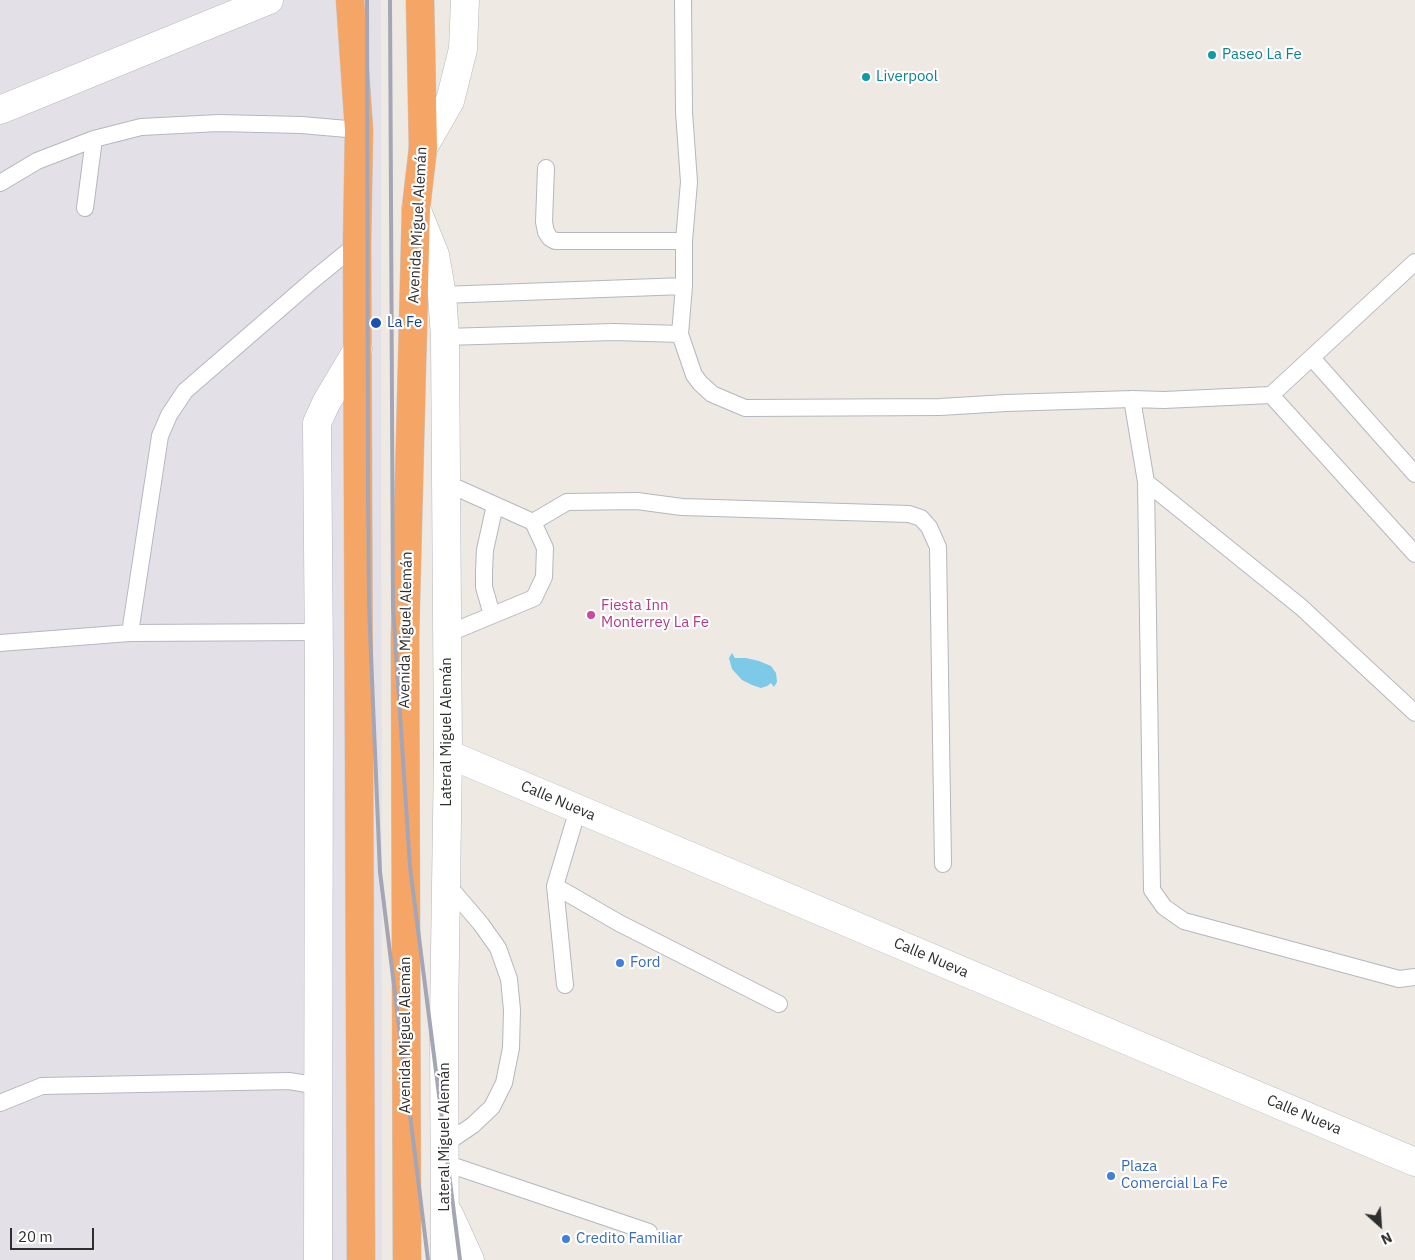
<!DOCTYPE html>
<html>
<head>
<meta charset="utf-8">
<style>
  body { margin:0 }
  #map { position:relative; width:1415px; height:1260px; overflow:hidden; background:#eee9e2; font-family:"IBM Plex Sans",sans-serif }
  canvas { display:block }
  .north { position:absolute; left:1355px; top:1200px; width:50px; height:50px; -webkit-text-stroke:4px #fff; paint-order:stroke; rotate:154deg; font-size:14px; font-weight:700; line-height:20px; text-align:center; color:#2e2e2e }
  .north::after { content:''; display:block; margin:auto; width:18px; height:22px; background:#2e2e2e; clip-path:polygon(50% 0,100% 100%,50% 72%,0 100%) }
  .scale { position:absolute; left:10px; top:1228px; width:84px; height:22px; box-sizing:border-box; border:2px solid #2e2e2e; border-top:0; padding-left:6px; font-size:15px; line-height:18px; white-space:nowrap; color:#2e2e2e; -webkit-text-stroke:4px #fff; paint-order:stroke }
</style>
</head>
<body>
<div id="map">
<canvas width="1415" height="1260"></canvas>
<div class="north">N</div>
<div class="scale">20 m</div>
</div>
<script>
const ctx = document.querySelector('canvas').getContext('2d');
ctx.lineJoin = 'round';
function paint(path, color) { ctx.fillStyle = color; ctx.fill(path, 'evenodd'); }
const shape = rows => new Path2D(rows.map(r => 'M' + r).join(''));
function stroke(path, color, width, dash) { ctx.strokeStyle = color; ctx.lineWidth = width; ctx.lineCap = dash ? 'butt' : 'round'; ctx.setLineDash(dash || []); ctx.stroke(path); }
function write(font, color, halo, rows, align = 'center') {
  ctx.font = font + ' "IBM Plex Sans",sans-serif'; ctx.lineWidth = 4.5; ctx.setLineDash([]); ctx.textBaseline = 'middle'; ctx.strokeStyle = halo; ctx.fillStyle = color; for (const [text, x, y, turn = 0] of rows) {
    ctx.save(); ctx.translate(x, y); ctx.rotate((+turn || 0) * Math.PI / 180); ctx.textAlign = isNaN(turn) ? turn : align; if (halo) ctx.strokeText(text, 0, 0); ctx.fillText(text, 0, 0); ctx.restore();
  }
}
paint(shape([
  [0,0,381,0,382,1260,0,1260]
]), '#e3e1e7');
paint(shape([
  [732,653,735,658,746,658,759,661,771,666,776,673,777,682,774,687,771,683,767,686,761,688,752,685,742,680,732,669,729,658]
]), '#7ccae8');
const lane = shape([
  [683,0,684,112,689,182,684,241,684,286,680,334,694,375,700,383,712,394,745,408,940,407,1006,403,1132,399,1164,400,1271,395,1415,262],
  [546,168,544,222,546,232,550,238,555,241,684,241],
  [0,183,37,161,94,139,141,127,219,123,301,125,359,130],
  [85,208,94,139],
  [442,295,684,286],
  [445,337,614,332,680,334],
  [1312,358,1415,474],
  [1271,395,1415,554],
  [1132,399,1146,482,1152,890,1164,907,1184,921,1399,979,1415,977],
  [1146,482,1301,607,1415,713],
  [446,483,533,522,545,548,544,577,534,598,447,634],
  [533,522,567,502,637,501,682,507,909,514,921,518,929,527,938,547,943,864],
  [492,615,484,587,484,571,485,550,495,505],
  [130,633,160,436,169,415,185,391,313,280,357,244],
  [0,643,130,633,319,632],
  [555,886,619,923,779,1004],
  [565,985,555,886,578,809],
  [0,1103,42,1086,289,1081,319,1086],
  [445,1144,473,1125,492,1107,504,1083,511,1048,512,1010,509,979,498,948,481,924,446,883],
  [445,1163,649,1232]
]);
const street = shape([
  [0,110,269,0],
  [423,148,450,101,463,49,465,0],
  [448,754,1415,1162]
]);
const secondary = shape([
  [416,208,435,255,442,295,445,337,448,754,444,1019,445,1260],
  [449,1214,470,1260],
  [318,1260,319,664,317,423,326,403,358,349]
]);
const highway = shape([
  [350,0,359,130,357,244,361,1260],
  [407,1260,405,637,416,208,423,148,420,0]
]);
stroke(lane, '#b5b7c0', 18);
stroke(street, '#b5b7c0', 29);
stroke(secondary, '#b5b7c0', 29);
stroke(highway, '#c9c9c9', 29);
stroke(lane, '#fff', 16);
stroke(street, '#fff', 28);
stroke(secondary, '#fff', 28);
stroke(highway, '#f5a666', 28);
stroke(shape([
  [367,0,368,495,369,607,380,872,428,1260],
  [390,0,393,607,410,867,460,1260]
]), '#a4a6b6', 4);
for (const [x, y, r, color] of [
  [1212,55,5,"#0f9aa8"],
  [866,77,5,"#0f9aa8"],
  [376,323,6,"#1a4fb4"],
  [591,615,5,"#d1479c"],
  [620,963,5,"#3f7fe0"],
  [1111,1176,5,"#3f7fe0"],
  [566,1239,5,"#3f7fe0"]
]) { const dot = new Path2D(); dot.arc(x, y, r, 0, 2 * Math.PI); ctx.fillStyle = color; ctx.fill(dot); stroke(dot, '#fff', 2); }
write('15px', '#0d838f', '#fff', [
  ["Paseo La Fe",1222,55],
  ["Liverpool",876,77]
], 'left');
write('15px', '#2e2e2e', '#fff', [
  ["Avenida Miguel Alemán",418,225,-87],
  ["Avenida Miguel Alemán",406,630,-89],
  ["Lateral Miguel Alemán",447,732,-90],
  ["Calle Nueva",558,801,23],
  ["Calle Nueva",931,958,23],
  ["Avenida Miguel Alemán",406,1035,-90],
  ["Calle Nueva",1304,1115,23],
  ["Lateral Miguel Alemán",445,1137,-90]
]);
write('15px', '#164399', '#fff', [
  ["La Fe",387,323]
], 'left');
write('15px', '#b23c85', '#fff', [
  ["Fiesta Inn",601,606],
  ["Monterrey La Fe",601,623]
], 'left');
write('15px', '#366cbe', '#fff', [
  ["Ford",630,963],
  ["Plaza",1121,1167],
  ["Comercial La Fe",1121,1184],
  ["Credito Familiar",576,1239]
], 'left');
</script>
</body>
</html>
